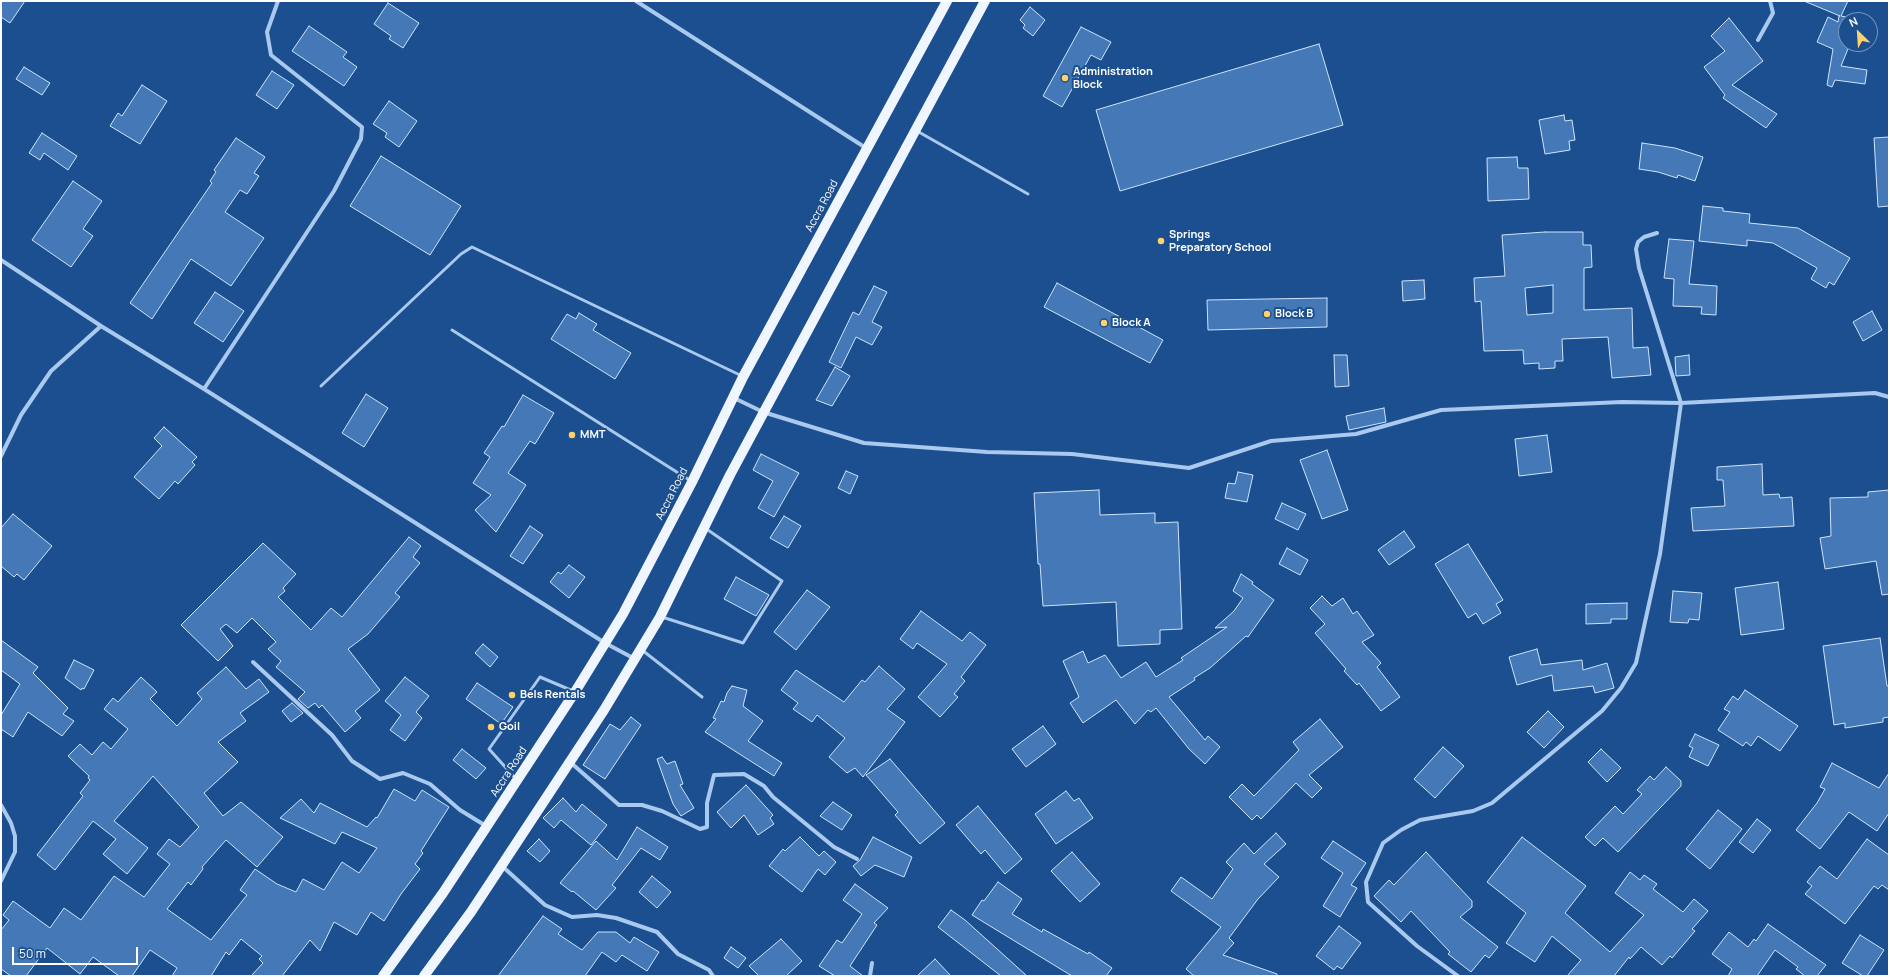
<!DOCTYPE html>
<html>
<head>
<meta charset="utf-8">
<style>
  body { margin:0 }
  #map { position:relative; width:1890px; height:977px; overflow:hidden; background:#1b4f8f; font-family:Manrope,sans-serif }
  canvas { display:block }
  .frame { position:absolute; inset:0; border:2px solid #fff; pointer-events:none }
  .north { position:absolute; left:1838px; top:12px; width:40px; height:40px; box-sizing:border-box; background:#1b4f8f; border:1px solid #7695bc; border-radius:50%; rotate:335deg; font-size:11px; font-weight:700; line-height:16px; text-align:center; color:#fff }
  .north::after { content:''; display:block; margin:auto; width:14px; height:18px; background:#ffd166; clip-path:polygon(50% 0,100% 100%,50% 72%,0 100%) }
  .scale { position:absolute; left:12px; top:947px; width:126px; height:18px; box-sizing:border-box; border:2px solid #fff; border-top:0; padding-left:5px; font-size:12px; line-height:14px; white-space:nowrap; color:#fff; -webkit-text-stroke:3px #1b4f8f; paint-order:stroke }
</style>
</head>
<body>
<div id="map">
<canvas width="1890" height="977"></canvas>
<div class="frame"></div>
<div class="north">N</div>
<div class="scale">50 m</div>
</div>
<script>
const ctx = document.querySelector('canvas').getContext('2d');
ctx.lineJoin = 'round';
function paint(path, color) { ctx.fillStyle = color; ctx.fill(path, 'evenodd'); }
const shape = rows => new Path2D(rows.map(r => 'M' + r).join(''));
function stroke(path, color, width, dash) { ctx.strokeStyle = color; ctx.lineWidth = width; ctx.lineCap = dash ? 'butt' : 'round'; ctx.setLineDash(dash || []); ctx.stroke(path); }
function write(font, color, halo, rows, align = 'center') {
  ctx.font = font + ' Manrope,sans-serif'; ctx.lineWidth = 4; ctx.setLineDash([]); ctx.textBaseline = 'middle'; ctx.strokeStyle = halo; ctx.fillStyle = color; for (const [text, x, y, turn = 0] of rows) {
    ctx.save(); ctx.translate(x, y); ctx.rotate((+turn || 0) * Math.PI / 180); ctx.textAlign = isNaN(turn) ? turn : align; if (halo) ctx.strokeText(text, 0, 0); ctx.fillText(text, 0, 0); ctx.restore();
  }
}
const building = shape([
  [1,1,25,1,10,23,1,17,1,1],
  [1804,1,1848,1,1841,16,1846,17,1846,44,1850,44,1841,66,1867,70,1865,84,1835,80,1832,87,1827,85,1833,49,1817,42,1828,17,1838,22,1839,16,1840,16,1804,1],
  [388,3,419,23,403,48,389,39,391,36,374,24,388,3],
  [1030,7,1045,20,1033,36,1023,28,1025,25,1020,20,1030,7],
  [1729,18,1763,61,1732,85,1777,114,1766,128,1723,98,1725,95,1704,67,1725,51,1711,36,1729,18],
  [309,26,347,52,343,57,357,67,344,86,292,51,309,26],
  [1081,27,1111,42,1101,60,1091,55,1062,107,1043,96,1081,27],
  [1319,44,1343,125,1120,191,1096,110,1319,44],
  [24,67,50,83,42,95,16,79,24,67],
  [272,71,294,85,277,109,256,95,272,71],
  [142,85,167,101,140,144,110,126,118,113,122,116,142,85],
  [389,101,417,121,399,147,385,137,387,133,373,124,389,101],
  [1564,115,1565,121,1572,120,1575,140,1569,141,1570,150,1545,154,1539,120,1564,115],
  [42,133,77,156,68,170,44,153,40,160,29,153,42,133],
  [1889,137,1889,206,1878,207,1874,138,1889,137],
  [236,138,265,157,254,173,259,176,247,194,240,190,225,212,264,238,231,286,191,259,152,319,130,303,212,183,210,181,216,172,214,170,236,138],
  [1642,143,1675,148,1703,157,1695,181,1678,175,1677,178,1658,172,1639,169,1642,143],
  [381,156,461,206,430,255,350,206,381,156],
  [1517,157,1518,168,1528,168,1529,199,1488,201,1487,158,1517,157],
  [73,181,102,201,83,229,93,236,71,267,32,240,73,181],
  [1703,206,1723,208,1723,211,1750,214,1749,223,1798,228,1850,258,1834,285,1829,282,1826,288,1811,279,1817,268,1773,243,1747,240,1747,246,1699,241,1703,206],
  [1545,232,1583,232,1583,245,1591,245,1592,267,1584,268,1584,310,1632,308,1633,348,1648,347,1651,375,1612,378,1608,337,1562,339,1563,361,1555,361,1555,368,1539,369,1539,363,1524,364,1523,350,1484,351,1481,301,1475,302,1474,278,1505,276,1502,235,1545,232],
  [1553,285,1553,313,1527,315,1525,288,1553,285],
  [1669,239,1694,241,1689,284,1717,286,1716,315,1701,314,1702,307,1673,306,1674,279,1664,278,1669,239],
  [1424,280,1425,299,1403,301,1402,281,1424,280],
  [1057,283,1163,340,1150,363,1044,307,1057,283],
  [874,286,887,292,872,322,882,327,872,345,856,337,841,368,829,362,853,312,859,315,874,286],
  [215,292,244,311,223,342,194,323,215,292],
  [1327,298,1327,327,1208,330,1207,300,1327,298],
  [1872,311,1882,330,1863,341,1853,322,1872,311],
  [579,313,597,324,593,330,631,353,615,379,551,339,567,314,576,319,579,313],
  [1334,355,1347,355,1349,386,1335,387,1334,355],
  [1689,355,1690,375,1676,376,1675,357,1689,355],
  [835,367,850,376,832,406,816,400,835,367],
  [366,394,388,408,364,447,342,433,366,394],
  [523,395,554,413,535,444,530,441,508,473,526,485,496,532,475,510,491,495,473,483,490,457,484,453,502,426,504,427,523,395],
  [1384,408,1386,422,1349,430,1346,416,1384,408],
  [164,427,197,457,192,462,195,465,178,484,175,481,159,499,134,477,162,446,154,438,164,427],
  [1547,435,1552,472,1519,476,1515,439,1547,435],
  [1327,450,1348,510,1322,519,1300,460,1327,450],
  [761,454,799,473,774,517,758,508,773,481,753,470,761,454],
  [1762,464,1763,495,1779,494,1780,498,1792,497,1794,526,1693,531,1691,508,1725,506,1723,480,1717,480,1717,467,1762,464],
  [846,471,858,476,850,494,838,488,846,471],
  [1238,472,1253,475,1247,502,1225,498,1228,483,1235,484,1238,472],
  [1099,490,1100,515,1155,513,1155,523,1178,522,1182,629,1160,630,1160,644,1118,646,1116,602,1043,606,1040,564,1038,564,1034,493,1099,490],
  [1889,490,1889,594,1882,595,1876,561,1825,569,1820,538,1831,536,1830,498,1868,497,1868,492,1889,490],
  [1282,503,1306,514,1298,530,1275,519,1282,503],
  [13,514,52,546,24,580,17,574,14,577,1,566,1,528,13,514],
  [784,516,801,526,788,548,770,538,784,516],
  [530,526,543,535,523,564,510,556,530,526],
  [1404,531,1415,547,1389,565,1378,550,1404,531],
  [409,537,421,546,413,557,420,563,395,593,400,597,368,634,348,649,380,690,355,711,361,718,345,732,322,705,319,708,315,703,308,708,298,699,305,692,276,667,281,661,268,649,276,642,252,618,237,633,226,624,220,629,233,646,218,661,181,625,263,543,296,574,283,588,285,591,278,597,311,630,331,608,342,617,409,537],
  [1468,544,1503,600,1496,604,1501,613,1483,624,1476,613,1468,618,1435,564,1468,544],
  [1287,548,1308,560,1300,575,1279,564,1287,548],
  [569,565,585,577,569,598,550,582,558,572,561,574,569,565],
  [1241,574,1253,582,1252,584,1274,600,1248,637,1246,636,1210,668,1194,678,1195,680,1169,697,1205,740,1208,736,1220,747,1205,764,1189,749,1156,708,1151,712,1148,710,1135,724,1116,700,1083,723,1070,703,1079,697,1063,661,1083,651,1088,663,1105,655,1121,678,1146,662,1156,677,1183,660,1181,658,1227,627,1215,628,1234,611,1243,598,1233,591,1241,574],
  [736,577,769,595,756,616,724,599,736,577],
  [1778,582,1784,629,1741,635,1735,588,1778,582],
  [807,590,830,607,796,650,774,632,807,590],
  [1673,591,1702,593,1699,620,1689,619,1688,623,1670,622,1673,591],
  [1322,596,1332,606,1343,598,1353,614,1357,611,1374,635,1362,642,1381,663,1377,667,1400,697,1381,711,1359,683,1357,685,1344,671,1346,669,1315,633,1325,624,1310,608,1322,596],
  [1627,603,1627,619,1611,619,1611,623,1586,624,1586,604,1627,603],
  [921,611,962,641,970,632,986,645,961,677,965,681,954,694,958,697,940,717,918,697,947,664,917,643,913,649,900,639,921,611],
  [1880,638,1887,686,1889,686,1889,717,1883,718,1883,722,1845,728,1845,723,1834,725,1823,646,1880,638],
  [1,640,38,667,33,673,68,708,63,714,74,721,62,736,28,712,13,737,1,729,1,715,20,684,1,670,1,640],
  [483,644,498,657,490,667,475,653,483,644],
  [1537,649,1541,665,1582,660,1583,670,1607,663,1614,688,1595,693,1593,686,1554,691,1552,675,1517,685,1509,657,1537,649],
  [74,660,94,670,84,689,82,688,81,690,65,678,74,660],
  [879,666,905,689,887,709,905,722,863,777,855,768,847,773,829,757,845,738,817,715,812,722,793,709,798,703,781,690,796,670,844,702,862,680,865,682,879,666],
  [226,667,246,689,259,679,269,692,240,713,246,721,218,742,238,762,204,793,223,816,241,802,283,837,257,867,226,840,202,867,203,869,191,885,188,882,167,909,211,940,247,895,240,890,255,869,277,884,296,892,303,879,324,890,342,862,359,873,377,848,342,832,335,844,280,818,301,799,314,813,320,803,367,827,376,817,377,818,394,789,415,801,422,790,449,807,421,851,423,853,415,864,420,869,401,894,384,921,371,912,357,935,334,922,320,951,310,940,282,976,251,976,263,963,259,959,262,956,241,939,229,955,226,952,211,976,172,976,177,968,150,950,132,976,119,976,93,957,80,974,47,948,26,976,11,976,1,969,1,930,9,920,3,915,13,901,50,928,64,908,81,920,114,876,144,897,170,864,157,854,169,839,180,847,199,827,153,776,114,821,148,848,127,874,103,854,116,839,93,821,55,870,37,855,83,796,80,793,90,780,88,778,89,776,68,756,80,744,92,755,103,742,111,749,128,729,104,709,113,698,118,702,141,677,157,692,150,699,177,726,202,699,197,693,226,667],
  [405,677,429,696,416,712,422,718,405,741,390,730,401,715,385,701,405,677],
  [477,683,513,707,501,724,466,699,477,683],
  [732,686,747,690,743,706,763,721,748,741,782,763,774,776,705,732,716,719,713,718,721,701,724,702,727,693,732,686],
  [1745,690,1798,726,1780,751,1758,736,1751,746,1746,742,1743,746,1718,730,1730,712,1724,709,1733,696,1738,700,1745,690],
  [292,703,303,713,291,722,282,711,292,703],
  [1548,711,1564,727,1544,748,1527,732,1548,711],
  [631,717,641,725,605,779,583,765,610,724,620,730,631,717],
  [1320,719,1343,747,1309,775,1322,788,1312,798,1296,783,1261,819,1257,815,1252,820,1229,797,1242,784,1254,796,1299,750,1293,742,1320,719],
  [1043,726,1056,744,1026,767,1012,749,1043,726],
  [1695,734,1719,745,1708,766,1689,757,1693,748,1689,746,1695,734],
  [1443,747,1464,766,1435,798,1414,779,1443,747],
  [462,749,486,768,476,779,453,760,462,749],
  [1601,749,1621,768,1607,782,1588,762,1601,749],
  [662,757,667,764,675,761,683,784,680,785,694,808,681,816,673,804,657,759,662,757],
  [890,759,945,823,920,844,895,815,898,812,866,775,890,759],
  [1832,763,1879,788,1889,773,1889,813,1877,831,1849,812,1820,849,1796,830,1817,803,1825,789,1820,787,1832,763],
  [1666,767,1681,781,1681,786,1618,852,1603,838,1595,846,1585,837,1615,806,1623,814,1642,794,1637,790,1650,776,1654,780,1666,767],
  [746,785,773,815,770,818,774,824,758,835,744,815,731,828,717,812,746,785],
  [1066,791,1074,801,1079,798,1093,818,1056,844,1035,814,1066,791],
  [563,798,576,812,582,804,607,825,591,845,561,820,554,828,543,818,563,798],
  [833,802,852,815,842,830,820,816,833,802],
  [978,806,1022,859,1005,874,985,850,981,854,956,825,978,806],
  [1718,810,1742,829,1710,869,1686,849,1718,810],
  [1757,819,1771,830,1753,853,1739,842,1757,819],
  [637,827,668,847,660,860,641,848,612,885,616,888,596,910,573,891,572,892,560,883,596,841,617,860,637,827],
  [1276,833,1286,844,1264,864,1279,877,1258,899,1229,938,1234,943,1223,955,1277,974,1277,976,1194,976,1186,969,1221,927,1171,891,1181,877,1212,899,1233,869,1226,862,1244,843,1254,854,1276,833],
  [800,837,819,856,824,851,836,862,825,875,818,869,802,892,769,866,783,849,785,851,800,837],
  [873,837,912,857,904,877,875,865,861,876,853,866,860,860,873,837],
  [1522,837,1586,886,1565,913,1610,952,1644,915,1615,893,1630,872,1640,880,1644,875,1657,884,1653,889,1683,912,1694,899,1708,911,1692,929,1695,931,1672,958,1670,956,1662,965,1641,947,1630,959,1629,957,1614,976,1567,976,1581,960,1552,936,1535,962,1506,943,1526,913,1487,882,1522,837],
  [539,839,550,851,540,862,527,851,539,839],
  [1867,839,1889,855,1889,890,1882,885,1878,889,1874,886,1845,924,1805,894,1812,886,1807,882,1820,866,1837,879,1867,839],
  [1333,841,1366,863,1351,885,1357,888,1340,917,1323,906,1343,873,1321,858,1333,841],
  [1072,852,1100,884,1080,902,1051,871,1072,852],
  [1426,852,1472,901,1472,907,1460,917,1498,947,1489,958,1485,955,1471,972,1448,954,1450,952,1411,911,1401,922,1374,896,1389,880,1394,885,1426,852],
  [652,876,671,892,657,908,639,892,652,876],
  [998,882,1022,899,1012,914,1042,932,1043,929,1088,954,1089,952,1112,968,1106,976,1072,976,972,915,982,900,984,901,998,882],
  [855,884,888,908,874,923,877,925,850,966,863,976,835,976,819,966,837,940,842,943,862,914,843,900,855,884],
  [951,910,965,920,1027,976,1001,976,938,927,951,910],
  [543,916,562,929,558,934,582,950,598,932,616,932,630,943,634,937,659,952,647,971,622,955,616,962,602,952,585,976,498,976,543,916],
  [1768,924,1826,965,1817,976,1805,976,1796,969,1798,967,1775,950,1757,976,1728,976,1732,969,1712,954,1729,932,1748,947,1754,939,1756,941,1768,924],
  [1339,926,1361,943,1342,969,1337,966,1334,970,1316,956,1339,926],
  [1860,935,1884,950,1867,976,1863,976,1842,963,1860,935],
  [781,939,802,961,786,976,759,976,749,966,781,939],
  [731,947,746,958,738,968,724,958,731,947],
  [935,959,951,976,917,976,935,959]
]);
paint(building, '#4478b7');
stroke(building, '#cfe3fa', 1);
stroke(shape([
  [917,131,1028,194],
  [452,330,691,481],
  [321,386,461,254,472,247,742,376],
  [662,617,743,643,782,581,705,528],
  [642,650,702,697],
  [516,779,489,749,540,677,573,691]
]), '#a9c9ee', 3);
stroke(shape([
  [636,1,866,148],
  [1758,40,1773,13,1770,1],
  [1,260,101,326,204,389,605,643,635,659],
  [204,389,334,191,361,139,362,127,271,55,267,32,278,1],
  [734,398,763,412,864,443,987,452,1072,454,1189,468,1271,441,1356,434,1441,410,1622,402,1681,403,1875,393,1889,397],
  [1,456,21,415,51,371,101,326],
  [253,662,332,735,352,761,380,779,403,773,430,784,460,810,486,826],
  [570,762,619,805,642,805,662,811,700,829,707,827,707,803,714,775,744,774,764,786,773,797,834,847,857,859],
  [1,805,11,823,15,836,15,852,1,881],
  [502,866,545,905,572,917,597,915,616,918,657,932,678,954,709,970,713,976],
  [870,976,872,963],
  [1458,976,1417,946,1368,902,1366,882,1383,843,1401,830,1420,820,1473,811,1492,803,1602,711,1621,688,1636,663,1660,554,1681,403,1639,268,1636,249,1638,242,1644,237,1657,233]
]), '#a9c9ee', 4);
stroke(shape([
  [383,976,443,893,575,692,623,614,692,482,743,377,947,1],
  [424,976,471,912,604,710,660,617,730,475,985,1]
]), '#f0f6ff', 10);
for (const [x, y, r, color] of [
  [1065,78,4,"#ffd166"],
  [1161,241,4,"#ffd166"],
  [1267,314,4,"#ffd166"],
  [1104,323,4,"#ffd166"],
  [572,435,4,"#ffd166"],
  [512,695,4,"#ffd166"],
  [491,727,4,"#ffd166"]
]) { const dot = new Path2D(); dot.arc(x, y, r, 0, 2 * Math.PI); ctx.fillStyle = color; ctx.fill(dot); stroke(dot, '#1b4f8f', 1.5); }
write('bold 11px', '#fff', '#1b4f8f', [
  ["Administration",1073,72],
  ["Block",1073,85],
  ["Springs",1169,235],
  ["Preparatory School",1169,248],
  ["Block B",1275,314],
  ["Block A",1112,323],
  ["MMT",580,435],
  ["Bels Rentals",520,695],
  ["Goil",499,727]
], 'left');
write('11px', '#fff', '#1b4f8f', [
  ["Accra Road",822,206,-62],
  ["Accra Road",672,494,-63],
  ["Accra Road",509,772,-57]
]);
</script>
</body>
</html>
